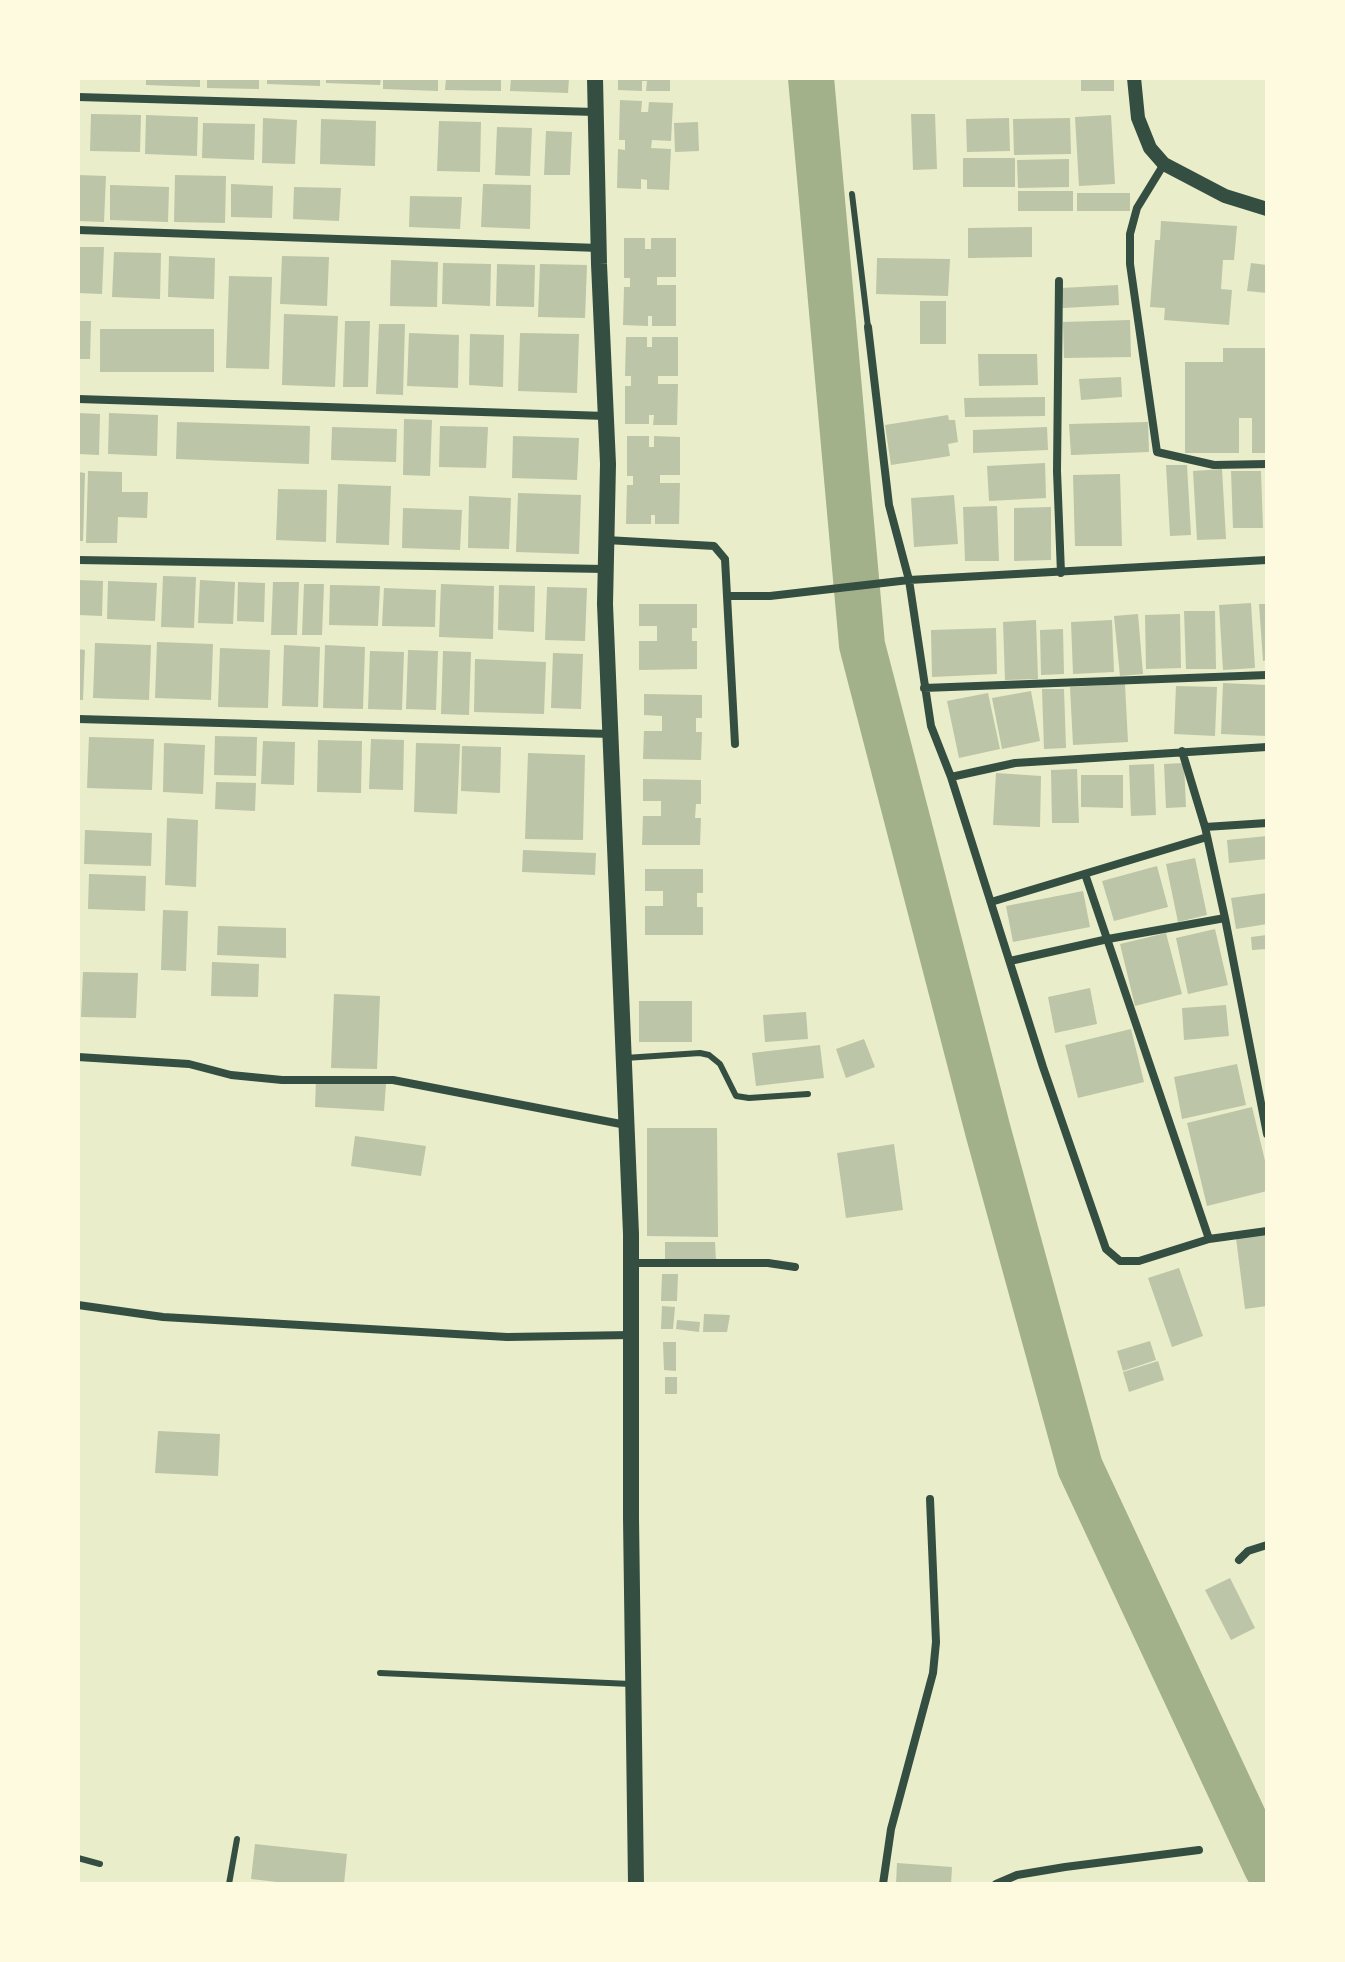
<!DOCTYPE html>
<html>
<head>
<meta charset="utf-8">
<style>
  body { margin:0 }
  #map { position:relative; width:1345px; height:1962px; overflow:hidden; background:#e9edc9; font-family:"Titillium Web",sans-serif }
  canvas { display:block }
  .frame { position:absolute; inset:0; border:80px solid #fefae0; pointer-events:none }
</style>
</head>
<body>
<div id="map">
<canvas width="1345" height="1962"></canvas>
<div class="frame"></div>
</div>
<script>
const ctx = document.querySelector('canvas').getContext('2d');
ctx.lineJoin = 'round';
const shape = rows => new Path2D(rows.map(r => 'M' + r).join(''));
function stroke(path, color, width, dash) { ctx.strokeStyle = color; ctx.lineWidth = width; ctx.lineCap = dash ? 'butt' : 'round'; ctx.setLineDash(dash || []); ctx.stroke(path); }
function paint(path, color) { ctx.fillStyle = color; ctx.fill(path, 'evenodd'); }
stroke(shape([
  [811,78,862,645,988,1131,1080,1467,1267,1868]
]), '#a3b18a', 46);
paint(shape([
  [146,78,200,78,200,87,146,85],
  [207,78,259,78,259,89,207,88],
  [267,78,320,78,320,86,267,84],
  [326,78,381,78,380,85,326,83],
  [383,78,438,78,438,91,383,89],
  [446,78,501,78,501,91,445,90],
  [511,78,569,78,568,93,510,91],
  [618,78,670,78,670,91,646,91,647,81,642,81,642,91,618,90],
  [1081,78,1114,78,1114,91,1081,91],
  [620,100,642,101,641,112,648,112,649,102,673,103,671,141,652,140,651,148,671,149,669,190,647,189,647,180,641,179,641,189,617,188,618,149,625,150,625,140,619,140],
  [91,114,141,115,140,152,90,151],
  [911,114,935,114,937,169,913,170],
  [146,115,198,117,197,156,145,154],
  [1111,115,1115,184,1079,186,1075,117],
  [263,118,297,120,295,164,262,163],
  [1009,118,1010,151,967,152,966,119],
  [1070,118,1071,154,1014,155,1013,119],
  [321,119,376,121,375,166,320,164],
  [439,121,481,122,480,172,437,171],
  [698,122,699,151,675,152,674,123],
  [203,123,255,124,254,160,202,158],
  [497,127,532,128,530,176,495,175],
  [546,131,572,132,570,175,544,175],
  [963,158,1015,158,1015,187,963,187],
  [1069,159,1069,187,1018,188,1017,160],
  [78,175,106,176,104,222,78,221],
  [175,175,226,176,225,223,174,222],
  [231,184,273,186,272,218,231,217],
  [483,184,531,185,530,229,481,227],
  [110,185,169,187,168,222,110,220],
  [294,187,341,188,339,221,293,219],
  [1018,191,1073,191,1073,211,1018,211],
  [1077,193,1130,193,1130,211,1077,211],
  [410,196,462,197,460,229,409,227],
  [1161,221,1237,226,1234,260,1223,260,1221,289,1232,290,1229,325,1164,320,1165,308,1150,307,1155,240,1160,240],
  [1032,227,1032,257,968,258,968,228],
  [624,238,645,238,645,249,651,249,651,238,676,238,676,277,657,277,657,285,676,285,676,326,652,326,652,316,648,316,648,326,623,325,624,287,630,287,630,278,624,278],
  [78,247,104,247,102,294,78,293],
  [114,252,161,253,160,299,112,297],
  [169,256,215,258,214,299,168,297],
  [282,256,329,257,327,306,280,304],
  [877,258,950,259,948,296,876,294],
  [391,260,438,262,437,307,390,306],
  [443,263,491,264,490,306,442,304],
  [1251,263,1267,265,1267,293,1247,291],
  [497,264,535,265,534,307,496,306],
  [540,264,587,265,585,318,538,317],
  [229,276,272,277,269,369,226,368],
  [1118,285,1119,305,1063,308,1061,288],
  [920,301,946,301,946,344,920,344],
  [284,314,338,316,335,387,282,385],
  [1130,320,1131,357,1064,358,1063,322],
  [78,321,91,321,90,359,78,359],
  [345,321,370,321,368,387,343,387],
  [379,324,405,324,403,395,376,394],
  [100,329,214,329,214,372,100,372],
  [409,333,459,335,458,388,407,386],
  [520,333,579,334,577,393,518,391],
  [470,334,504,335,503,387,469,385],
  [626,337,647,337,647,347,652,347,652,337,678,337,678,376,658,376,658,384,678,384,677,425,653,425,654,415,649,415,649,424,625,424,625,386,631,386,631,376,625,376],
  [1223,348,1267,348,1267,453,1252,453,1252,418,1239,418,1239,453,1185,453,1185,362,1223,362],
  [978,354,1037,354,1038,385,979,386],
  [1121,377,1122,397,1081,400,1079,379],
  [1045,397,1045,416,965,417,964,398],
  [78,413,100,414,99,455,78,454],
  [109,413,158,415,157,456,108,454],
  [948,415,949,420,955,420,958,442,948,444,950,456,891,465,885,425],
  [404,419,432,420,430,476,403,475],
  [177,422,310,426,309,464,176,459],
  [1148,422,1149,452,1071,455,1069,424],
  [440,426,488,427,486,468,439,467],
  [332,427,397,429,396,462,331,460],
  [1047,427,1048,450,973,453,973,430],
  [513,436,579,438,577,480,512,478],
  [627,436,649,436,649,447,654,447,654,436,680,437,680,475,660,475,660,483,680,483,679,524,655,524,655,515,651,515,651,524,626,524,627,485,633,485,633,476,627,476],
  [1045,463,1046,498,989,501,987,466],
  [1166,465,1187,465,1191,535,1170,536],
  [1222,469,1226,539,1197,540,1193,471],
  [88,471,122,472,122,492,148,492,147,518,118,517,117,543,86,543],
  [1231,471,1261,471,1263,528,1233,528],
  [78,472,85,473,83,541,78,541],
  [1120,474,1122,546,1075,546,1073,475],
  [338,484,391,486,389,545,336,543],
  [278,489,327,490,326,542,276,540],
  [518,493,581,495,579,554,516,552],
  [954,495,958,544,914,547,911,498],
  [469,496,511,498,509,549,468,548],
  [997,506,999,561,965,561,963,507],
  [1051,507,1051,560,1014,561,1014,508],
  [403,508,462,510,460,550,402,548],
  [163,576,196,577,194,628,161,627],
  [78,580,103,581,102,616,78,615],
  [200,580,235,582,233,624,198,623],
  [108,581,157,583,155,621,107,619],
  [238,582,265,583,264,622,237,621],
  [273,582,299,582,297,635,271,635],
  [304,584,324,584,322,635,302,635],
  [441,584,494,586,493,639,439,637],
  [330,585,380,586,378,626,329,625],
  [499,585,535,586,534,632,498,630],
  [547,587,587,588,585,641,545,640],
  [384,588,436,590,435,627,382,626],
  [1251,603,1255,668,1223,670,1219,605],
  [639,604,697,604,697,628,692,628,692,641,697,641,697,669,639,670,639,641,657,641,657,626,639,626],
  [1259,604,1267,604,1267,660,1263,661],
  [1184,611,1215,611,1216,669,1186,669],
  [1138,614,1143,674,1120,676,1114,616],
  [1180,614,1181,668,1146,669,1145,615],
  [1036,620,1038,679,1005,680,1003,622],
  [1112,620,1114,672,1073,674,1071,622],
  [996,628,997,674,932,677,931,630],
  [1063,629,1064,674,1041,675,1040,630],
  [157,642,213,644,211,700,155,698],
  [95,643,151,645,149,700,93,698],
  [284,645,320,647,318,707,282,706],
  [325,645,365,647,363,709,323,708],
  [220,648,270,650,268,708,218,707],
  [78,649,85,650,83,700,78,700],
  [408,650,438,651,436,710,406,709],
  [370,651,404,652,402,710,368,709],
  [443,651,471,652,469,715,441,714],
  [553,653,583,654,581,709,551,708],
  [475,659,546,662,544,714,474,712],
  [1223,683,1267,685,1267,736,1221,734],
  [1125,684,1128,742,1073,745,1070,687],
  [1176,686,1217,687,1215,736,1174,734],
  [1042,689,1064,689,1066,748,1044,749],
  [1031,691,1040,741,1002,749,992,698],
  [988,693,1000,749,959,758,947,701],
  [644,694,702,695,702,718,696,718,696,732,702,732,701,760,643,759,644,731,662,731,662,716,644,715],
  [215,736,257,737,256,776,214,775],
  [89,737,154,739,152,790,87,788],
  [371,739,404,740,403,790,369,789],
  [318,740,362,741,361,793,317,792],
  [263,741,295,742,294,785,261,784],
  [164,743,205,745,203,794,163,792],
  [416,743,460,744,457,814,414,812],
  [462,746,501,747,500,793,461,791],
  [528,753,585,755,583,840,525,839],
  [1184,763,1186,807,1166,808,1164,764],
  [1154,764,1156,815,1131,816,1129,765],
  [1077,769,1079,823,1052,823,1051,770],
  [996,773,1041,776,1040,827,993,825],
  [1081,775,1123,775,1123,808,1081,807],
  [643,779,701,780,701,804,696,804,695,818,701,818,700,845,642,845,643,816,661,816,661,801,643,801],
  [216,782,256,783,255,811,215,809],
  [167,818,198,820,196,887,165,885],
  [85,830,152,833,151,866,84,864],
  [1267,836,1267,859,1229,863,1227,840],
  [523,850,596,853,595,875,522,872],
  [1195,858,1207,915,1178,922,1166,864],
  [1157,866,1168,907,1114,921,1102,881],
  [645,869,703,869,703,893,697,893,697,907,703,907,703,935,645,935,645,906,663,906,663,891,645,891],
  [89,874,146,876,145,911,88,909],
  [1083,891,1090,927,1013,942,1006,906],
  [1267,893,1267,924,1236,929,1231,898],
  [163,910,188,911,186,971,161,970],
  [218,926,286,928,286,958,217,955],
  [1215,929,1228,985,1188,994,1176,938],
  [1166,933,1182,994,1135,1006,1120,944],
  [1267,935,1267,949,1252,950,1251,937],
  [212,962,259,964,258,997,211,996],
  [83,972,138,973,136,1018,81,1017],
  [1090,988,1097,1024,1055,1033,1048,997],
  [334,994,380,996,377,1069,331,1068],
  [639,1001,692,1001,692,1042,639,1042],
  [1226,1005,1229,1036,1184,1040,1182,1008],
  [806,1012,808,1039,765,1042,763,1015],
  [1131,1029,1144,1082,1078,1098,1065,1045],
  [864,1039,875,1067,846,1078,836,1049],
  [820,1045,824,1078,756,1086,752,1053],
  [1237,1064,1246,1105,1182,1119,1174,1077],
  [316,1080,386,1084,384,1111,315,1107],
  [1252,1107,1267,1169,1267,1191,1207,1206,1187,1123],
  [647,1128,717,1128,718,1237,647,1236],
  [355,1136,426,1146,421,1176,351,1166],
  [894,1144,903,1210,846,1218,837,1153],
  [1267,1234,1267,1306,1245,1309,1236,1238],
  [665,1242,715,1242,716,1262,665,1261],
  [1179,1268,1203,1336,1172,1347,1148,1278],
  [662,1274,678,1274,677,1301,661,1301],
  [662,1306,675,1307,673,1329,661,1329],
  [704,1314,730,1315,727,1332,703,1332],
  [677,1320,700,1322,699,1332,676,1329],
  [1150,1341,1156,1360,1123,1371,1117,1351],
  [663,1342,676,1342,676,1371,664,1370],
  [1158,1361,1164,1380,1129,1392,1123,1372],
  [665,1377,677,1377,677,1394,665,1394],
  [158,1431,220,1434,218,1476,155,1473],
  [1230,1578,1255,1628,1231,1640,1205,1590],
  [255,1844,347,1854,344,1884,294,1884,251,1879],
  [897,1863,952,1867,951,1884,896,1884]
]), '#bcc5a7');
stroke(shape([
  [852,194,868,327],
  [625,1058,700,1053,709,1055,720,1064,736,1096,749,1098,808,1094],
  [380,1673,631,1684],
  [78,1858,100,1864],
  [229,1884,237,1839]
]), '#344e41', 6);
stroke(shape([
  [78,97,595,112],
  [1164,164,1137,208,1130,234,1130,264,1157,452,1214,465,1267,464],
  [78,230,599,248],
  [1059,281,1057,471,1061,573],
  [868,327,889,505,909,580,931,726,951,777,1043,1067,1106,1249,1120,1261,1139,1261,1209,1239,1267,1231],
  [78,399,606,416],
  [606,540,714,546,725,559,735,744],
  [78,560,605,569],
  [729,596,770,596,909,580,1267,560],
  [924,688,1267,675],
  [78,719,611,734],
  [951,777,1015,763,1267,747],
  [1205,827,1267,823],
  [1085,874,1209,1239],
  [991,902,1207,837],
  [1225,918,1267,1134],
  [1010,961,1108,939,1225,918,1205,827,1182,751],
  [78,1057,189,1064,231,1075,282,1080,393,1080,626,1125],
  [631,1263,768,1263,795,1267],
  [78,1305,163,1317,507,1337,631,1335],
  [1239,1560,1248,1551,1267,1545],
  [883,1884,891,1829,933,1673,936,1642,930,1499],
  [996,1884,1017,1875,1065,1867,1199,1850]
]), '#344e41', 8);
stroke(shape([
  [1134,78,1138,118,1150,148,1164,164,1225,196,1267,209]
]), '#344e41', 14);
stroke(shape([
  [595,78,599,264,608,464,605,604,631,1234,631,1518,636,1884]
]), '#344e41', 16);
</script>
</body>
</html>
